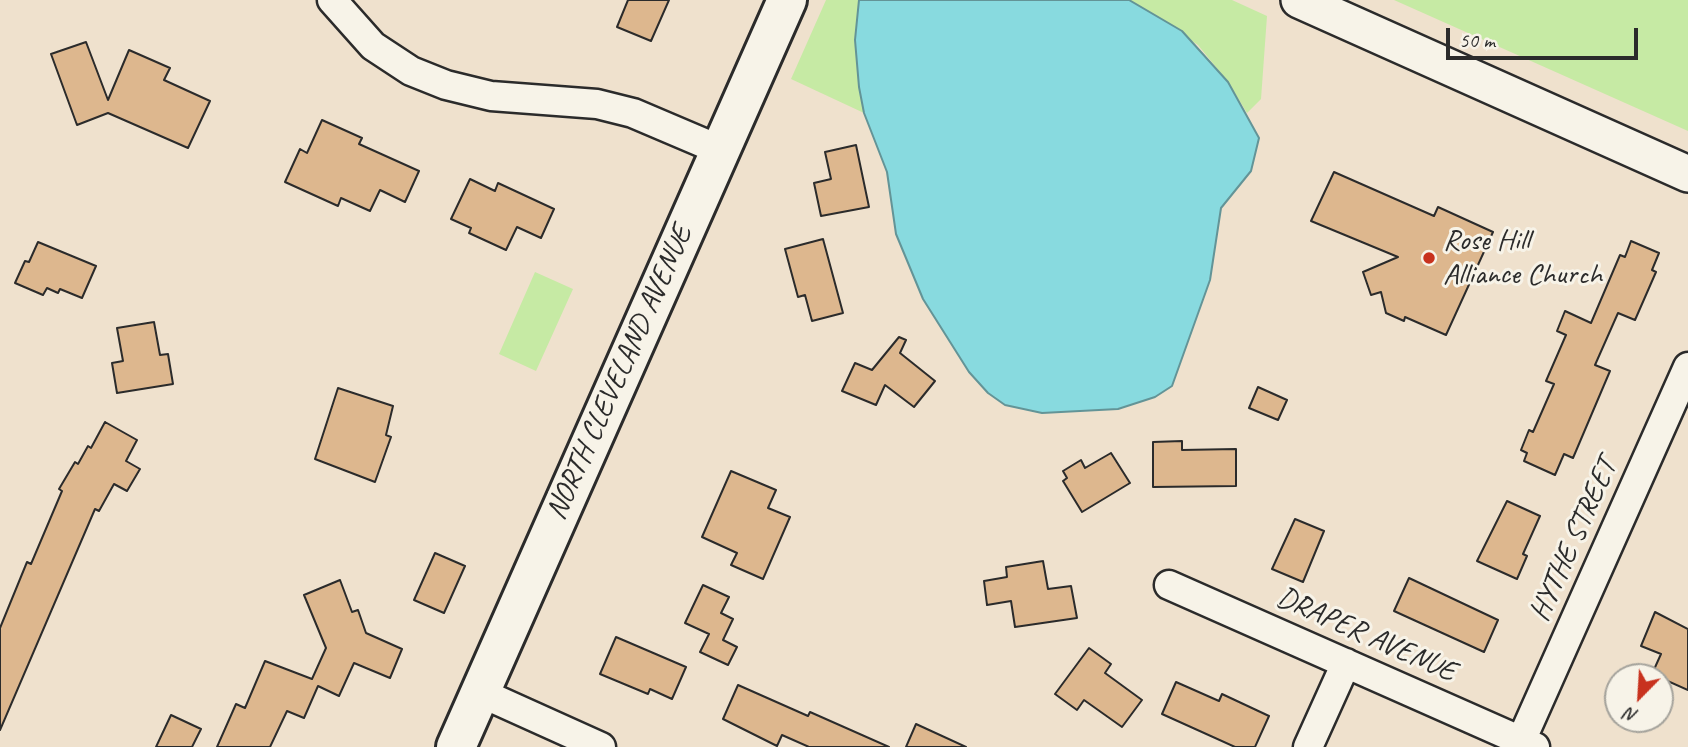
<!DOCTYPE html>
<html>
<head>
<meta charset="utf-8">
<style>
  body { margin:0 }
  #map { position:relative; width:1688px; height:747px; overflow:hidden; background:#efe1cd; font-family:Caveat,sans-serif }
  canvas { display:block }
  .north { position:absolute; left:1604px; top:663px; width:70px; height:70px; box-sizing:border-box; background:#f7f3e8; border:2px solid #a5a39c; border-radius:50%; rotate:204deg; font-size:19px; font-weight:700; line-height:28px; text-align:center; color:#2b2b2b }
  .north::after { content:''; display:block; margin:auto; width:24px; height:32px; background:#c8321e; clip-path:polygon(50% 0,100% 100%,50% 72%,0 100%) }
  .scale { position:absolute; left:1446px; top:28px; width:192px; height:32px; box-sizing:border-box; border:4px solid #2b2b2b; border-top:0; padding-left:9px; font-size:21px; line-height:24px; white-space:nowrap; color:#2b2b2b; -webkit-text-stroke:5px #f7f3e8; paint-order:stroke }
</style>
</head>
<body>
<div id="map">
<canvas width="1688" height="747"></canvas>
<div class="north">N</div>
<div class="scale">50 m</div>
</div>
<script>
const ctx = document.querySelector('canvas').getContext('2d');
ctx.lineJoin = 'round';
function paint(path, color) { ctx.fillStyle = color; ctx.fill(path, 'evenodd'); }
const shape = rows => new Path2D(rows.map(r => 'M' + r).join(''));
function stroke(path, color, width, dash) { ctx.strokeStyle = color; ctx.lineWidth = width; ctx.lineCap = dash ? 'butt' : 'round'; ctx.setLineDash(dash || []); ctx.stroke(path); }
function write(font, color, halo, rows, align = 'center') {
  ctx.font = font + ' Caveat,sans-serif'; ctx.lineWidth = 6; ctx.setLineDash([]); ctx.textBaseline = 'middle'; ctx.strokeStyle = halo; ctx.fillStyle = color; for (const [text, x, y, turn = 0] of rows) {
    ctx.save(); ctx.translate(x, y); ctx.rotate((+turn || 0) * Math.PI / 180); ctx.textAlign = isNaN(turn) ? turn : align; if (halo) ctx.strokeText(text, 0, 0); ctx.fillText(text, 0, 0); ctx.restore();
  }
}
paint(shape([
  [826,0,859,0,855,40,864,113,791,79],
  [1129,0,1232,0,1267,16,1261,99,1247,113,1228,82,1198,45],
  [1394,0,1688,0,1688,131],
  [535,272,573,289,536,371,499,354]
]), '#c6eaa4');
const water = shape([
  [859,0,1129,0,1182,31,1228,82,1259,138,1251,171,1221,208,1210,280,1172,386,1155,397,1118,409,1042,413,1005,405,988,393,969,372,923,299,896,234,887,172,864,113,859,87,855,40,859,0]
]);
paint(water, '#88dadf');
stroke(water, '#639497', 2);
const building = shape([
  [628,0,669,0,651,41,617,27,628,0],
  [86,42,108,100,129,50,170,68,164,80,210,101,188,148,108,113,77,125,51,54,86,42],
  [322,120,362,138,359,144,419,171,405,202,380,190,370,211,341,198,338,206,285,182,300,149,307,153,322,120],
  [856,145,869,207,821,216,814,183,831,179,825,152,856,145],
  [1334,172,1434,216,1438,207,1493,232,1446,335,1405,317,1404,321,1386,313,1381,292,1371,295,1363,272,1398,257,1311,221,1334,172],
  [470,179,495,191,498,183,554,209,541,238,517,227,506,250,469,233,471,228,451,219,470,179],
  [823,239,843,313,812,321,805,295,798,297,785,249,823,239],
  [1631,241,1659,253,1652,270,1656,272,1635,320,1618,313,1595,365,1610,371,1573,458,1564,454,1555,475,1524,461,1527,453,1521,450,1529,430,1533,432,1554,384,1546,381,1566,335,1557,331,1565,311,1591,323,1620,255,1625,257,1631,241],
  [38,242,96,266,82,298,60,289,58,293,47,288,43,295,15,283,25,261,29,262,38,242],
  [154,322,160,355,168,354,173,384,117,393,112,363,123,361,117,328,154,322],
  [899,337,906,340,900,353,935,381,914,407,885,385,876,405,842,391,855,363,872,370,899,337],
  [1258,387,1287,400,1278,420,1249,408,1258,387],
  [338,388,393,406,386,435,391,437,375,482,315,459,338,388],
  [105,422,137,440,126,461,140,469,127,491,114,484,99,511,95,509,0,730,0,628,27,562,31,564,62,491,59,489,75,462,78,464,88,446,91,448,105,422],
  [1182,441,1182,450,1236,449,1236,486,1153,487,1153,442,1182,441],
  [1111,453,1130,483,1082,512,1063,481,1067,478,1063,471,1081,460,1085,468,1111,453],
  [731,471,776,490,768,508,790,517,763,579,731,565,737,553,702,537,731,471],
  [1507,501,1540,516,1523,554,1527,556,1517,579,1477,561,1507,501],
  [1295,519,1324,531,1303,582,1272,569,1295,519],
  [435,553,465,566,444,613,414,600,435,553],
  [1043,561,1048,589,1071,586,1077,618,1015,627,1011,601,987,605,984,581,1007,577,1006,567,1043,561],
  [1409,578,1498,620,1484,652,1394,611,1409,578],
  [340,580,352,612,358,610,366,633,402,649,390,678,354,663,339,696,318,686,304,718,287,711,270,747,217,747,236,704,245,708,265,661,312,679,326,648,304,595,340,580],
  [703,585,729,597,721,613,733,619,723,640,737,647,728,665,700,652,709,634,685,623,703,585],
  [1655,612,1688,629,1688,690,1652,674,1661,654,1641,646,1655,612],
  [616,637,686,667,672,699,650,689,648,694,600,674,616,637],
  [1089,648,1111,664,1105,673,1142,700,1122,727,1084,700,1077,710,1055,694,1089,648],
  [1176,682,1219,701,1222,694,1269,716,1255,747,1235,747,1162,714,1176,682],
  [738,685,808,716,810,712,889,747,809,747,782,735,777,746,723,719,738,685],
  [171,715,201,729,192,747,156,747,171,715],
  [916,724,966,747,906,747,916,724]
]);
paint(building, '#ddb78e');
stroke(building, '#2b2b2b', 2);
const minor = shape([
  [332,0,373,46,411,71,446,85,491,96,597,104,633,113,720,150],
  [1169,585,1535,747],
  [479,692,601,747],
  [1521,741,1688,367],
  [1308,747,1346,663]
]);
const tertiary = shape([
  [1299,0,1688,174]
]);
const secondary = shape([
  [456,747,787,0]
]);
stroke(minor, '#2b2b2b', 33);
stroke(tertiary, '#2b2b2b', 40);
stroke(secondary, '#2b2b2b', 44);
stroke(minor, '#f7f3e8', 28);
stroke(tertiary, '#f7f3e8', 35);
stroke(secondary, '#f7f3e8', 38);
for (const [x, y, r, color] of [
  [1429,258,7,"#c8321e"]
]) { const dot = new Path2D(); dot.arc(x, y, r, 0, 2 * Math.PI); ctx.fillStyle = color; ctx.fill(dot); stroke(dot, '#f7f3e8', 2.5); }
write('30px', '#2b2b2b', '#f7f3e8', [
  ["Rose Hill",1443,241],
  ["Alliance Church",1443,275]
], 'left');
write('30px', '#2b2b2b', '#f7f3e8', [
  ["NORTH CLEVELAND AVENUE",620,373,-66],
  ["HYTHE STREET",1574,540,-66],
  ["DRAPER AVENUE",1366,635,24]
]);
</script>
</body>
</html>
